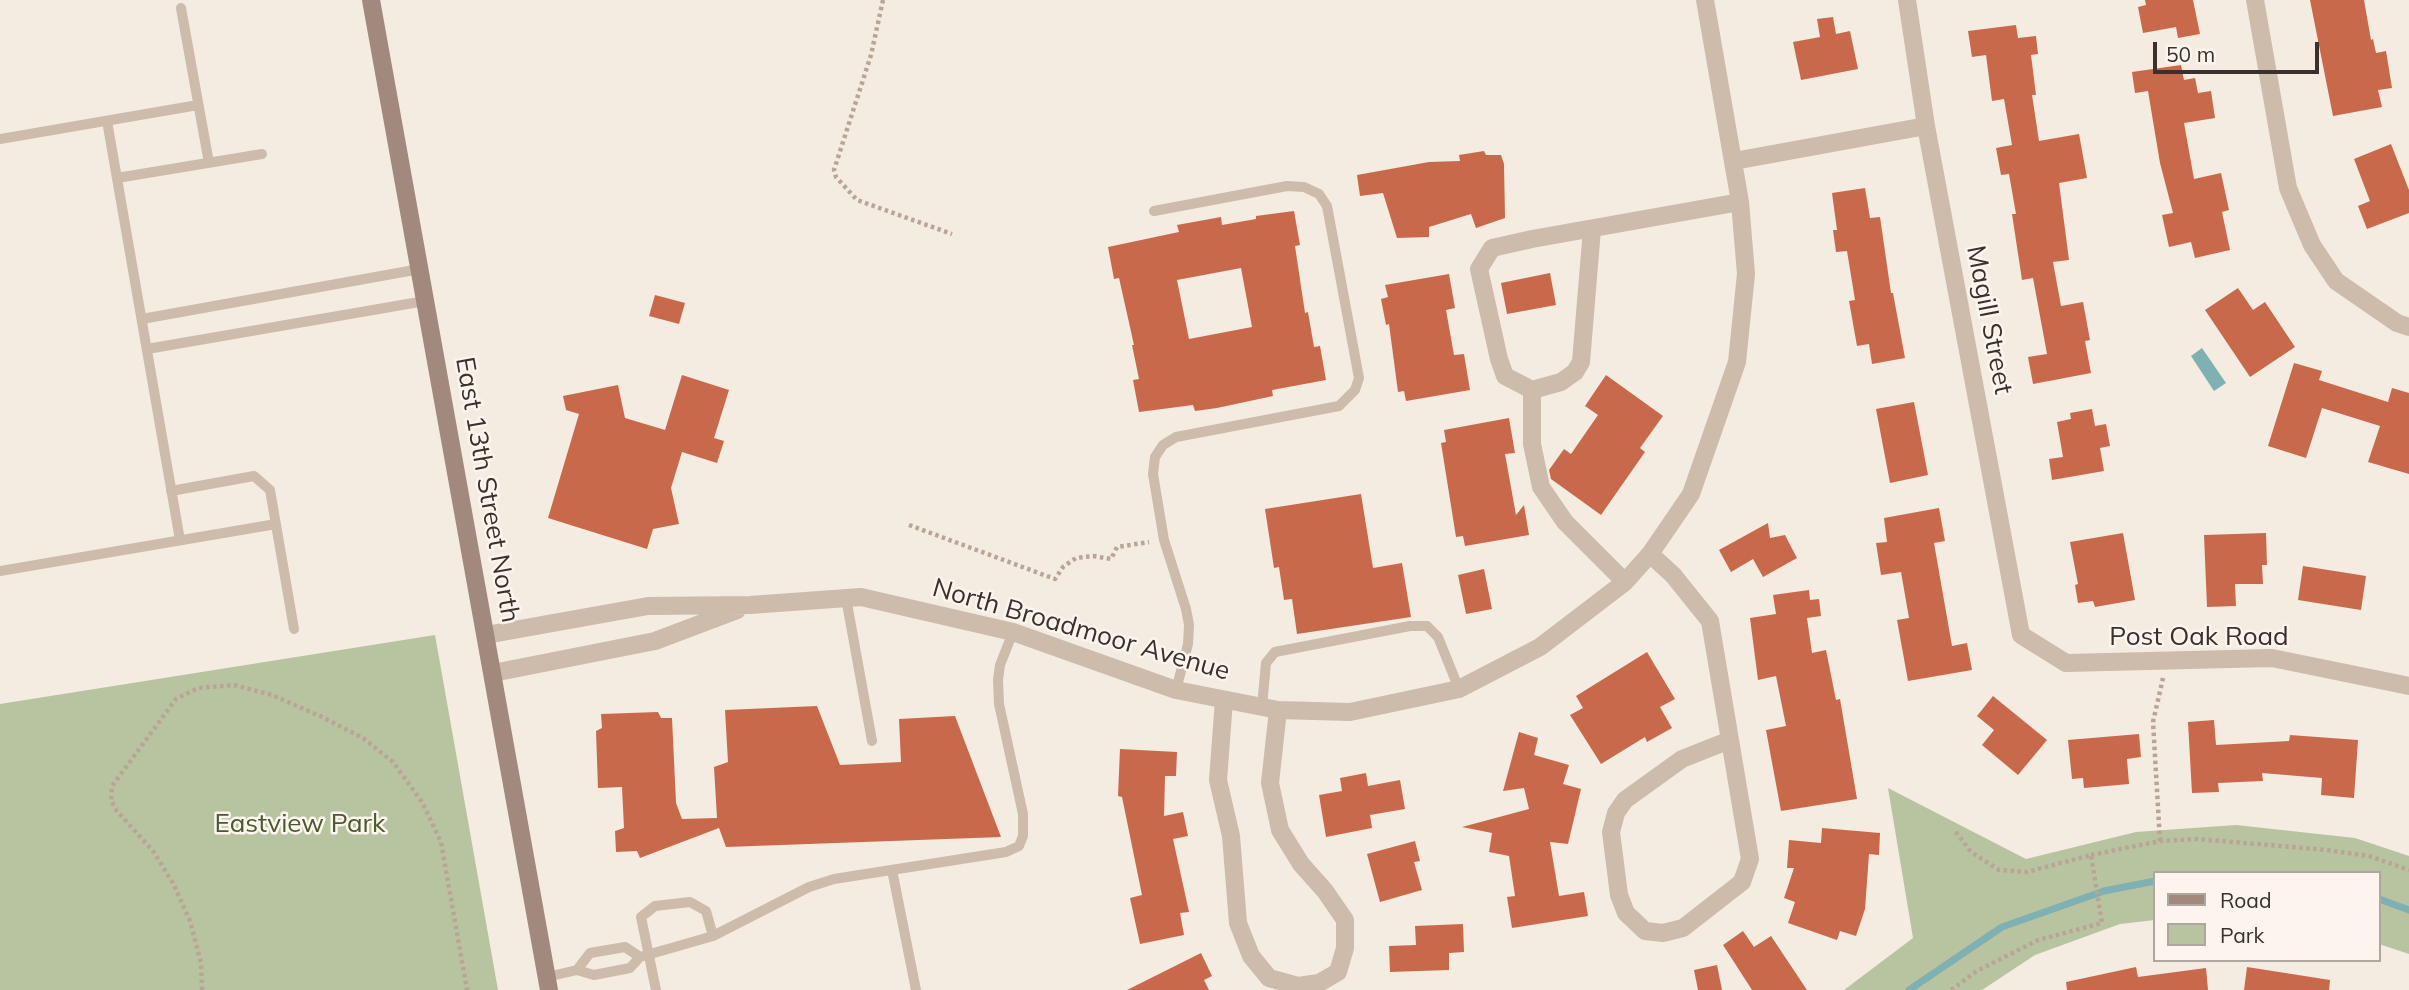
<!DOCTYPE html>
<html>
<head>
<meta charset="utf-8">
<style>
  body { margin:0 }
  #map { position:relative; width:2409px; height:990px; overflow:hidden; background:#f4ebe1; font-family:Mulish,sans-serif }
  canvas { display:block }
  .legend { position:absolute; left:2153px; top:871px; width:228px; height:91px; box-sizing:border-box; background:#fbf5ee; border:2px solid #aea6a0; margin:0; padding:9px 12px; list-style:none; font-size:21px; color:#3b302b }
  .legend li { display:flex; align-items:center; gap:14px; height:35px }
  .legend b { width:35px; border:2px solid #aea6a0 }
  .scale { position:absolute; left:2153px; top:42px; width:166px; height:32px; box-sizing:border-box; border:4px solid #3b302b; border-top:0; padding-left:9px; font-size:21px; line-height:24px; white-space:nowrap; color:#3b302b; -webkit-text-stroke:5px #fbf5ee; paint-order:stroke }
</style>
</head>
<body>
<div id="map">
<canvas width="2409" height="990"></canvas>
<ul class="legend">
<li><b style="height:9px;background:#a18a7d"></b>Road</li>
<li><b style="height:19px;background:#b8c4a0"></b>Park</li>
</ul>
<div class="scale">50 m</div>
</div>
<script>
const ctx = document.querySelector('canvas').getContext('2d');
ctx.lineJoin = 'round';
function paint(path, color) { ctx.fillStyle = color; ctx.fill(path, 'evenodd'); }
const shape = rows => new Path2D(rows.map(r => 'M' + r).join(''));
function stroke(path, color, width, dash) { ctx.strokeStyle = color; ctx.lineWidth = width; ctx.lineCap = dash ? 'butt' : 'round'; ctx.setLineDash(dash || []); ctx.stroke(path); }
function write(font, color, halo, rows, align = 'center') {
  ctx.font = font + ' Mulish,sans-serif'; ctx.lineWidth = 5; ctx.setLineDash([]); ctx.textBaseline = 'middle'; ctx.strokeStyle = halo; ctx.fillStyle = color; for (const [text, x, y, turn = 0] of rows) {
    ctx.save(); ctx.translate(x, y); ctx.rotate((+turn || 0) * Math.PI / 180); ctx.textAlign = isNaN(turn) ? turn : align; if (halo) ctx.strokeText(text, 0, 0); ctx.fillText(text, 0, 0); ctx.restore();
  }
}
paint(shape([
  [435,635,498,990,0,990,0,704],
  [1888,788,2026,859,2136,832,2236,825,2355,838,2409,856,2409,954,2379,944,2379,873,2155,873,2155,920,2120,924,2035,955,1982,990,1844,990,1913,938]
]), '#b8c4a0');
paint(shape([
  [2202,348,2226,383,2214,391,2191,356]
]), '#7fb0b2');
stroke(shape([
  [2379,899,2409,910],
  [1909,990,2002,927,2104,891,2155,881]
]), '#7fb0b2', 7);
paint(shape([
  [2145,0,2193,0,2200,34,2178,38,2176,27,2143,33,2138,7,2146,5],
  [2310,0,2364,0,2371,40,2373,39,2376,53,2386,51,2392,88,2378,90,2382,107,2333,116],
  [1833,17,1836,34,1850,31,1858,69,1801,80,1793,42,1820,37,1817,19],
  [2016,25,2018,38,2036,36,2038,54,2031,55,2036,95,2032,95,2039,141,2079,134,2087,178,2059,183,2069,260,2053,262,2061,306,2083,302,2090,340,2085,341,2091,373,2033,384,2028,357,2047,354,2033,278,2022,280,2012,214,2016,214,2009,174,2001,175,1996,148,2012,145,2004,99,1992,101,1986,55,1972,57,1968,31],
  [2181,65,2184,80,2195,78,2198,93,2211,91,2215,118,2184,123,2194,179,2221,173,2229,210,2222,212,2230,250,2195,258,2191,242,2169,247,2162,215,2173,213,2160,163,2148,91,2135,93,2132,72],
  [2391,144,2409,190,2409,213,2367,229,2358,206,2370,201,2354,159],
  [1484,151,1486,155,1501,155,1504,164,1505,218,1476,228,1471,214,1429,227,1429,237,1397,238,1383,193,1360,196,1357,175,1429,162,1460,161,1459,155],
  [1865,188,1870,218,1880,217,1891,293,1893,293,1905,358,1872,364,1869,344,1857,346,1849,301,1855,300,1847,251,1836,252,1833,230,1837,230,1832,193],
  [1294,211,1300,245,1295,246,1305,313,1308,312,1314,347,1320,346,1326,380,1272,390,1273,396,1217,408,1195,411,1193,405,1139,412,1133,380,1139,379,1132,345,1134,345,1119,278,1114,279,1108,247,1179,232,1177,225,1221,217,1222,225,1256,219,1256,216],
  [1241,268,1252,327,1189,339,1177,280],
  [1550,273,1556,305,1507,314,1501,283],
  [1449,274,1455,308,1446,310,1454,355,1464,354,1470,390,1406,401,1404,391,1398,392,1389,324,1386,325,1381,299,1388,297,1385,285],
  [2238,288,2253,310,2265,302,2295,347,2250,377,2205,310],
  [655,295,685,303,679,324,649,316],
  [2294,363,2322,371,2319,380,2388,402,2392,388,2409,393,2409,474,2368,462,2380,426,2322,408,2306,458,2268,446],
  [682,375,729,390,714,438,724,441,717,463,682,452,671,488,679,524,653,529,647,549,548,518,579,414,566,410,563,396,618,385,625,418,665,430],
  [1606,375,1663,416,1640,448,1645,452,1601,515,1551,479,1549,470,1564,449,1571,454,1598,415,1585,406],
  [1914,402,1928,475,1890,483,1876,409],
  [2092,409,2095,426,2106,424,2110,446,2100,448,2104,471,2052,480,2049,459,2063,457,2057,422,2071,419,2070,413],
  [1509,418,1515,453,1505,454,1516,515,1524,505,1529,535,1465,546,1463,536,1456,537,1441,443,1446,442,1444,430],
  [1361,494,1373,568,1402,563,1411,617,1297,634,1292,599,1284,600,1279,567,1274,568,1265,509],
  [1939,508,1945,541,1934,543,1952,646,1967,643,1972,670,1908,681,1897,620,1909,618,1901,572,1881,575,1876,543,1887,542,1884,518],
  [1768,523,1770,538,1785,535,1797,558,1763,577,1753,559,1731,572,1719,550],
  [2123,533,2135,600,2095,607,2093,601,2078,603,2075,585,2078,584,2070,542],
  [2266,533,2267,565,2262,565,2263,584,2235,584,2236,606,2207,607,2204,535],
  [2303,566,2366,576,2361,610,2298,600],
  [1484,569,1492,609,1466,614,1458,575],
  [1809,590,1810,600,1819,599,1821,616,1807,618,1812,653,1826,650,1836,700,1840,699,1857,799,1781,811,1766,730,1786,726,1776,676,1758,680,1750,618,1776,614,1773,595],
  [1647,652,1675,699,1660,707,1672,728,1647,742,1645,737,1601,764,1570,715,1583,708,1576,696],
  [1993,696,2047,740,2018,775,1982,745,1994,730,1977,716],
  [817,706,840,765,901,762,899,719,955,716,1001,837,726,847,719,828,640,858,637,851,616,852,615,831,624,828,622,787,598,788,596,731,602,728,601,714,658,712,661,718,672,718,676,803,682,819,717,818,714,767,728,762,725,710],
  [2214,720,2216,745,2289,741,2290,735,2358,740,2354,798,2321,795,2322,778,2262,773,2263,781,2218,783,2219,792,2192,793,2188,722],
  [1519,732,1538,738,1534,755,1569,765,1563,784,1581,789,1568,844,1550,842,1559,896,1584,892,1588,916,1512,928,1507,897,1515,896,1509,856,1489,852,1492,833,1462,827,1529,809,1524,788,1503,791],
  [2139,734,2141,757,2127,759,2129,784,2084,788,2083,778,2072,779,2068,740],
  [1120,749,1177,752,1176,776,1165,776,1164,816,1183,812,1188,836,1173,839,1189,912,1180,913,1184,935,1140,944,1130,898,1142,895,1122,797,1118,796],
  [1366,773,1368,786,1400,780,1405,809,1370,815,1372,828,1326,837,1319,795,1342,791,1340,778],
  [1822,828,1880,833,1879,855,1869,854,1865,909,1856,936,1840,931,1837,940,1788,923,1795,902,1784,898,1794,868,1787,868,1789,840,1821,843],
  [1415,841,1420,861,1414,862,1422,890,1380,902,1367,854],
  [1463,924,1464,952,1449,953,1449,970,1390,972,1389,946,1416,945,1415,926],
  [1743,931,1754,947,1771,936,1807,990,1752,990,1723,945],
  [1201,953,1212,976,1204,980,1209,990,1127,990],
  [1717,965,1722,990,1698,990,1694,970],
  [2136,967,2138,977,2206,968,2208,990,2067,990,2066,982],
  [2247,967,2330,980,2329,990,2244,990]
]), '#c8694b');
stroke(shape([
  [883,0,871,55,834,170,836,177,857,200,952,234],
  [909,525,1055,579,1063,567,1076,558,1093,556,1111,559,1117,547,1149,542],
  [2160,841,2153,722,2163,678],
  [2091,855,2160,841,2198,839,2327,850,2369,856,2409,870],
  [202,990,201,963,190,921,173,883,153,851,117,811,111,801,112,786,176,699,198,688,234,685,272,695,322,717,363,738,393,762,422,802,441,842,467,990],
  [1951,990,1977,971,2038,940,2102,923,2091,855,2027,872,1999,870,1971,852,1955,831]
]), '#b9a596', 4.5, [3.5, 3.5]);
stroke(shape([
  [181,8,209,163],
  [107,121,180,540],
  [0,139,198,105],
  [117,178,262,154],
  [1154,211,1287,186,1304,187,1319,194,1327,206,1359,378,1355,390,1339,406,1176,437,1163,445,1155,457,1153,474,1164,540,1186,609,1189,625,1188,644,1176,690],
  [142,319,420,269],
  [147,349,425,301],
  [171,491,254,476,270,490,294,629],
  [0,571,276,524],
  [846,598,872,741],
  [1262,707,1266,663,1275,652,1410,626,1427,626,1438,637,1459,689],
  [892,870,916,990],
  [577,970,590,953,625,947,640,957],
  [547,977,577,970,594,975,630,968,640,957,713,936,809,887,834,879,1006,852,1019,846,1023,836,1023,814,999,704,998,680,1000,665,1013,632],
  [656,990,641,917,655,906,690,902,706,911,713,936]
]), '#cdbbac', 10);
stroke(shape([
  [1907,0,1926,126,2021,635,2066,663,2272,658,2409,686],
  [2255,0,2288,188,2312,245,2336,281,2397,323,2409,327],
  [1734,161,1926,126],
  [1592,229,1581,362,1575,372,1561,382,1532,390,1505,376,1499,359,1479,269,1492,248,1532,239,1740,202],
  [1532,390,1532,444,1541,487,1565,522,1625,582],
  [1650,554,1673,575,1710,621,1750,859,1742,882,1683,928,1663,933,1645,931,1626,913,1619,895,1611,832,1616,813,1625,800,1682,759,1730,740],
  [486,635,648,606,750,605,861,597,1013,632,1176,690,1278,710,1350,712,1459,689,1540,647,1625,582,1650,554,1691,494,1737,362,1746,274,1740,202,1705,0],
  [493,673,655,641,737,610],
  [1224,700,1218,780,1231,836,1238,923,1251,956,1269,978,1298,986,1319,983,1338,972,1345,948,1345,920,1325,891,1301,864,1280,830,1270,783,1278,710]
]), '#cdbbac', 18);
stroke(shape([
  [371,0,549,990]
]), '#a18a7d', 18);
write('26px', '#3b302b', '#fbf5ee', [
  ["Magill Street",1989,320,79],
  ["East 13th Street North",487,490,80],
  ["North Broadmoor Avenue",1081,630,16],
  ["Post Oak Road",2199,637]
]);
write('26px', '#4a5a2e', '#fbf5ee', [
  ["Eastview Park",300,824]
]);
</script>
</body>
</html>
